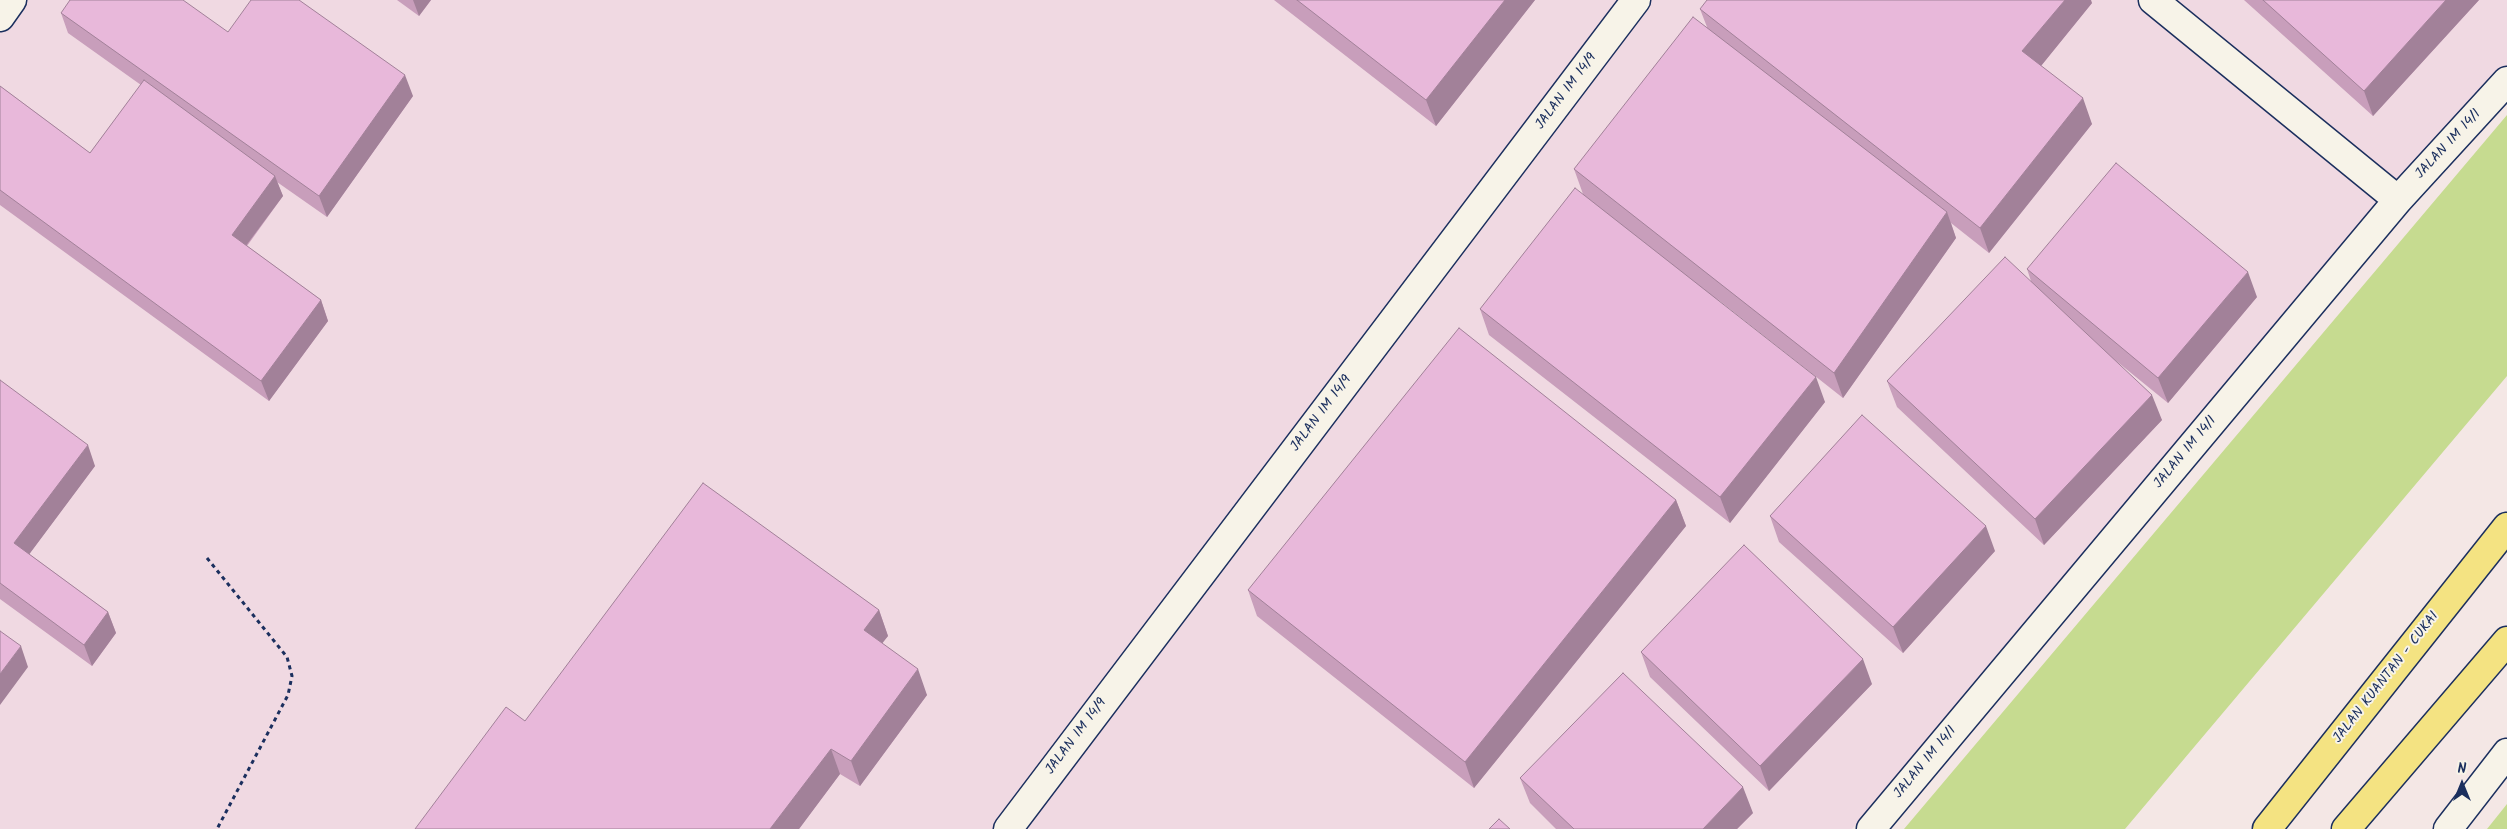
<!DOCTYPE html>
<html>
<head>
<meta charset="utf-8">
<style>
  body { margin:0 }
  #map { position:relative; width:2507px; height:829px; overflow:hidden; background:#f4e7e5; font-family:Kalam,sans-serif }
  canvas { display:block }
  .north { position:absolute; left:2437px; top:759px; width:50px; height:50px; -webkit-text-stroke:4px #f7f3e8; paint-order:stroke; rotate:0deg; font-size:14px; font-weight:700; line-height:20px; text-align:center; color:#1b2f5e }
  .north::after { content:''; display:block; margin:auto; width:18px; height:22px; background:#1b2f5e; clip-path:polygon(50% 0,100% 100%,50% 72%,0 100%) }
</style>
</head>
<body>
<div id="map">
<canvas width="2507" height="829"></canvas>
<div class="north">N</div>
</div>
<script>
const ctx = document.querySelector('canvas').getContext('2d');
ctx.lineJoin = 'round';
function paint(path, color) { ctx.fillStyle = color; ctx.fill(path, 'evenodd'); }
const shape = rows => new Path2D(rows.map(r => 'M' + r).join(''));
function stroke(path, color, width, dash) { ctx.strokeStyle = color; ctx.lineWidth = width; ctx.lineCap = dash ? 'butt' : 'round'; ctx.setLineDash(dash || []); ctx.stroke(path); }
function write(font, color, halo, rows, align = 'center') {
  ctx.font = font + ' Kalam,sans-serif'; ctx.lineWidth = 4; ctx.setLineDash([]); ctx.textBaseline = 'middle'; ctx.strokeStyle = halo; ctx.fillStyle = color; for (const [text, x, y, turn = 0] of rows) {
    ctx.save(); ctx.translate(x, y); ctx.rotate((+turn || 0) * Math.PI / 180); ctx.textAlign = isNaN(turn) ? turn : align; if (halo) ctx.strokeText(text, 0, 0); ctx.fillText(text, 0, 0); ctx.restore();
  }
}
paint(shape([
  [0,0,2507,0,2507,81,2398,200,1852,829,0,829]
]), '#f0d9e2');
paint(shape([
  [2507,115,2507,376,2125,829,1904,829],
  [2507,804,2507,829,2487,829]
]), '#c6db90');
const minor = shape([
  [2153,0,2398,200],
  [0,17,12,0],
  [1008,829,1636,0],
  [1871,829,2398,200,2507,81],
  [2448,829,2507,753]
]);
const highway = shape([
  [2267,829,2507,527],
  [2346,829,2507,641]
]);
stroke(minor, '#1b2f5e', 31);
stroke(highway, '#1b2f5e', 31);
stroke(shape([
  [207,558,287,657,292,676,288,695,217,829]
]), '#1b2f5e', 3, [4, 4]);
stroke(minor, '#f7f3e8', 28);
stroke(highway, '#f4e382', 28);
paint(shape([
  [397,0,431,0,419,16],
  [1274,0,1535,0,1436,126],
  [2244,0,2479,0,2373,116],
  [2092,3,2041,66,2092,124,1989,253,1951,223,1956,238,1843,398,1716,298,1825,402,1730,523,1489,335,1480,309,1583,194,1574,169,1707,27,1700,9],
  [61,13,228,32,413,96,327,217,277,182,283,196,247,246,321,300,328,321,269,401,0,205,0,86,90,153,141,85,68,33],
  [2027,269,2257,297,2168,403,2115,360,2162,420,2044,545,1897,407,1887,381,2031,281],
  [0,380,95,466,29,554,108,612,116,633,92,666,0,599],
  [1676,500,1686,526,1474,788,1257,616,1248,590],
  [1770,516,1995,551,1903,653,1779,542],
  [879,610,888,636,882,643,927,695,860,786,840,774,799,829,415,829,525,721],
  [1641,652,1872,684,1769,791,1650,677],
  [1520,778,1753,813,1737,829,1556,829,1530,803]
]), '#c89ebb');
paint(shape([
  [413,0,431,0,419,16],
  [1505,0,1535,0,1436,126,1426,100],
  [2065,0,2091,0,2092,3,2032,77,2022,51],
  [2446,0,2479,0,2373,116,2364,91],
  [405,75,413,96,327,217,319,196],
  [2083,98,2092,124,1989,253,1980,228],
  [275,176,283,196,239,255,232,235],
  [1947,212,1956,238,1843,398,1834,373],
  [2248,272,2257,297,2168,403,2158,378],
  [321,300,328,321,269,401,261,381],
  [1816,377,1825,402,1730,523,1720,497],
  [2152,395,2162,420,2044,545,2035,519],
  [88,445,95,466,22,564,14,543],
  [1676,500,1686,526,1474,788,1465,762],
  [1986,526,1995,551,1903,653,1893,627],
  [879,610,888,636,873,655,864,630],
  [108,612,116,633,92,666,84,645],
  [21,646,28,667,0,705,0,674],
  [1863,659,1872,684,1769,791,1760,766],
  [918,669,927,695,860,786,851,761],
  [831,749,840,774,799,829,770,829],
  [1743,787,1753,813,1737,829,1703,829]
]), '#a28199');
const building = shape([
  [70,0,183,0,228,32,251,0,299,0,405,75,319,196,61,13,70,0],
  [1297,0,1505,0,1426,100,1297,0],
  [1707,0,2065,0,2022,51,2083,98,1980,228,1700,9,1707,0],
  [2263,0,2446,0,2364,91,2263,0],
  [1693,17,1947,212,1834,373,1574,169,1693,17],
  [144,80,275,176,232,235,321,300,261,381,0,190,0,86,90,153,144,80],
  [2116,163,2248,272,2158,378,2027,269,2116,163],
  [1575,188,1816,377,1720,497,1480,309,1575,188],
  [2005,257,2152,395,2035,519,1887,381,2005,257],
  [1459,328,1676,500,1465,762,1248,590,1459,328],
  [0,380,88,445,14,543,108,612,84,645,0,583,0,380],
  [1862,415,1986,526,1893,627,1770,516,1862,415],
  [703,483,879,610,864,630,918,669,851,761,831,749,770,829,415,829,506,707,525,721,703,483],
  [1744,545,1863,659,1760,766,1641,652,1744,545],
  [0,631,21,646,0,674,0,631],
  [1623,673,1743,787,1703,829,1574,829,1520,778,1623,673],
  [1499,819,1510,829,1489,829,1499,819]
]);
paint(building, '#e8b8da');
stroke(building, '#a28199', 1);
write('14px', '#1b2f5e', '#f7f3e8', [
  ["JALAN IM 14/9",1567,92,-53],
  ["JALAN IM 14/1",2449,145,-47],
  ["JALAN IM 14/9",1322,414,-53],
  ["JALAN IM 14/1",2186,453,-50],
  ["JALAN KUANTAN - CUKAI",2387,678,-52],
  ["JALAN IM 14/9",1077,737,-53],
  ["JALAN IM 14/1",1926,763,-50]
]);
</script>
</body>
</html>
